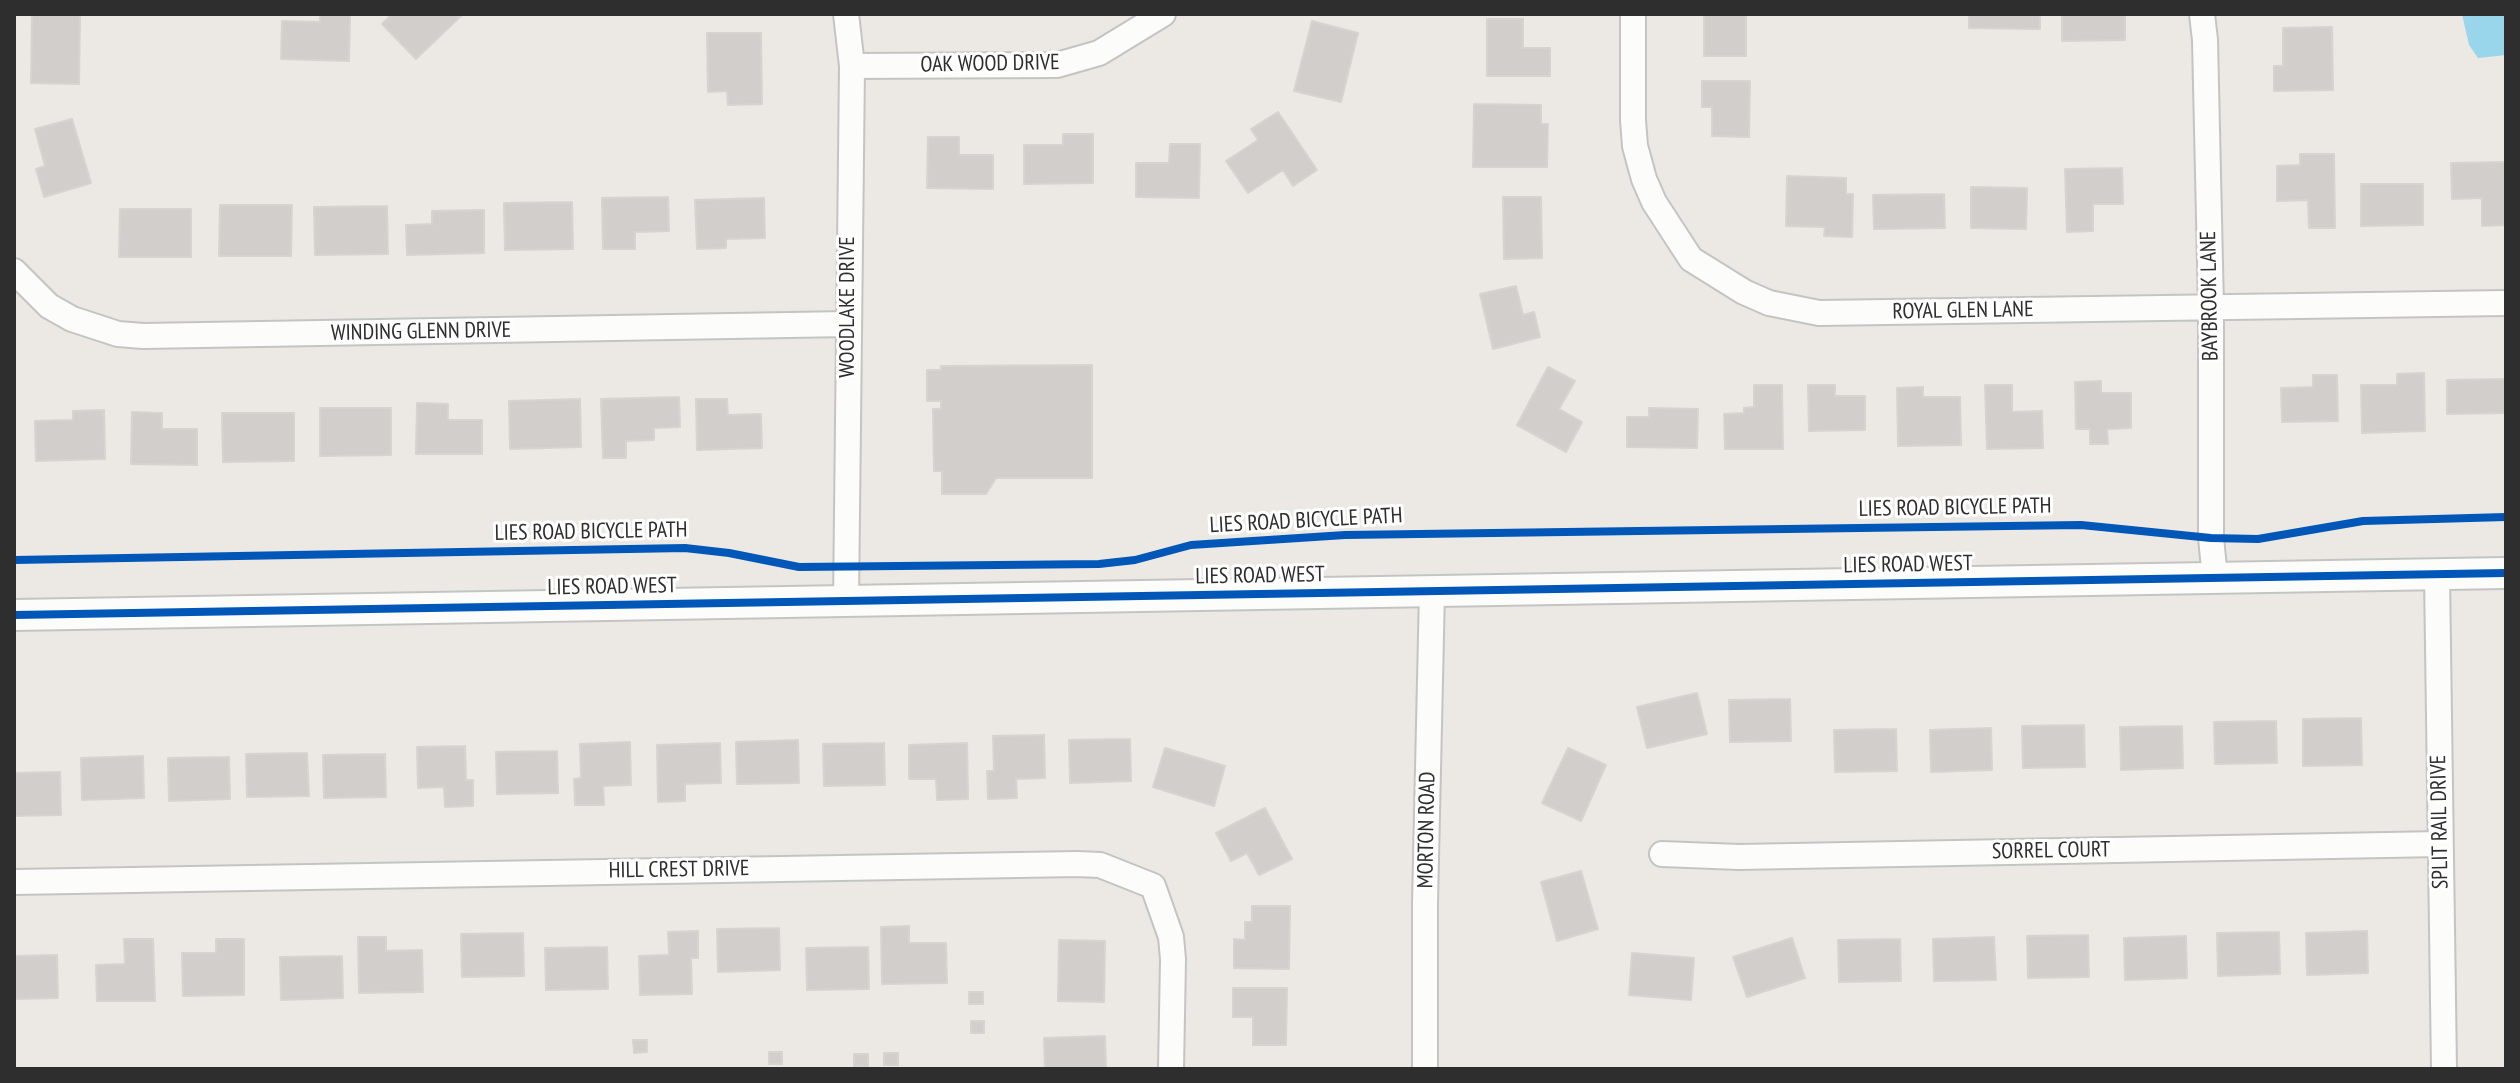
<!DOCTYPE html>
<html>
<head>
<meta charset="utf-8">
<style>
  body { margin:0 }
  #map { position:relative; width:2520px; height:1083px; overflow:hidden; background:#ece8e4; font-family:"PT Sans Narrow",sans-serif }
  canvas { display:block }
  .frame { position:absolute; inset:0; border:16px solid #2e2e2e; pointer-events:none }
</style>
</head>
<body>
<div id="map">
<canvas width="2520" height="1083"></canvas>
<div class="frame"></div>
</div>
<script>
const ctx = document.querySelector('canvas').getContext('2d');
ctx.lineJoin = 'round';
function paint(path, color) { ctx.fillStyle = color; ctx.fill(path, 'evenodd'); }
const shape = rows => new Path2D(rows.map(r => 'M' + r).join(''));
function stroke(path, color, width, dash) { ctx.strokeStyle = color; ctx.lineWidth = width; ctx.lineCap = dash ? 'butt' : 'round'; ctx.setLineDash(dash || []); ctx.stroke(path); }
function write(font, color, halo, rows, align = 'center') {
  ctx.font = font + ' "PT Sans Narrow",sans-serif'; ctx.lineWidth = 6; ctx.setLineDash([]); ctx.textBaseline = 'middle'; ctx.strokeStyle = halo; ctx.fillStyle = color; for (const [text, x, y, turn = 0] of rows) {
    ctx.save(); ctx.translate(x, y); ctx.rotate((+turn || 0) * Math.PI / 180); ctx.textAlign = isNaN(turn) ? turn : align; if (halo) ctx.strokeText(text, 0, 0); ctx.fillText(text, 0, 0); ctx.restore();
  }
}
paint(shape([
  [2462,14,2506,14,2506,55,2478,58,2469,45]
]), '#99d6ec');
const building = shape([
  [32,14,80,14,79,84,31,83,32,14],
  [320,14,350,14,349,61,281,59,282,21,320,22,320,14],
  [392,14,463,14,416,59,382,24,392,14],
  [1704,14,1746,14,1746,56,1704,56,1704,14],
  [1969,14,2040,14,2040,29,1969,28,1969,14],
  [2062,14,2125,14,2125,40,2062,41,2062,14],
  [1487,19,1523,19,1523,48,1550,48,1550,76,1487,76,1487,19],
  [1312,21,1358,33,1341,102,1294,91,1312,21],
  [2332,27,2333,90,2274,91,2274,66,2283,66,2283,28,2332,27],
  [707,33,761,33,762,104,728,105,727,91,708,92,707,33],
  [1702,81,1750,81,1749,137,1712,136,1712,107,1702,107,1702,81],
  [1474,104,1541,105,1541,124,1548,124,1547,167,1473,167,1474,104],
  [1278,112,1317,170,1293,186,1283,170,1248,193,1226,161,1258,140,1251,129,1278,112],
  [72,119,91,183,44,197,36,169,45,166,35,129,72,119],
  [1063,134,1093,134,1093,183,1024,184,1024,145,1063,145,1063,134],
  [928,137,959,137,959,155,993,155,993,189,927,188,928,137],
  [1170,144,1200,144,1199,198,1136,197,1136,163,1169,163,1170,144],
  [2300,154,2334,154,2335,228,2309,228,2308,200,2277,201,2277,166,2300,165,2300,154],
  [2506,162,2506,225,2482,226,2482,198,2452,199,2451,163,2506,162],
  [2122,168,2123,204,2093,204,2093,231,2067,232,2065,169,2122,168],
  [1787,176,1846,178,1846,194,1853,194,1852,237,1824,236,1825,227,1786,226,1787,176],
  [2361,184,2423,184,2423,225,2361,226,2361,184],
  [1971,187,2027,188,2026,229,1971,228,1971,187],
  [1944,194,1945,228,1874,229,1873,195,1944,194],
  [668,197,669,231,635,232,635,249,603,249,602,198,668,197],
  [1503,197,1541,197,1542,258,1504,259,1503,197],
  [764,198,765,238,726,239,726,248,697,249,695,200,764,198],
  [572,202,573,249,505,250,504,203,572,202],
  [220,205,292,205,291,256,219,256,220,205],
  [387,206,388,254,315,255,314,207,387,206],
  [120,209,191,209,191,257,119,257,120,209],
  [484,210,484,253,407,255,406,225,432,224,432,211,484,210],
  [1516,286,1523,315,1534,312,1540,337,1493,349,1480,294,1516,286],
  [1092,365,1092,478,996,478,986,494,942,494,942,471,934,471,933,409,941,409,941,401,927,401,927,370,941,370,941,366,1092,365],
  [1548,367,1575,381,1559,409,1582,422,1566,452,1517,425,1548,367],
  [2424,373,2425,431,2362,433,2361,385,2397,385,2397,374,2424,373],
  [2313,375,2337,375,2338,421,2282,422,2281,388,2313,387,2313,375],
  [2506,379,2506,413,2447,414,2447,380,2506,379],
  [2101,381,2101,393,2131,393,2131,428,2107,429,2108,444,2090,444,2090,429,2076,429,2075,382,2101,381],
  [1754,385,1782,385,1783,449,1725,449,1724,414,1744,413,1744,408,1754,407,1754,385],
  [1808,385,1835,385,1835,396,1865,396,1865,430,1809,431,1808,385],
  [1985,385,2012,385,2012,412,2042,411,2043,448,1987,449,1985,385],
  [1923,387,1923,397,1960,397,1961,445,1898,446,1897,388,1923,387],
  [679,397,680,427,654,428,654,440,626,441,626,458,603,458,601,399,679,397],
  [580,399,581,447,510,449,509,401,580,399],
  [696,399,727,399,728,415,761,414,762,448,697,450,696,399],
  [417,403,448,404,448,420,482,420,482,454,416,454,417,403],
  [320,408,391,408,391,455,320,456,320,408],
  [1649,408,1698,409,1697,448,1627,447,1627,417,1649,417,1649,408],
  [104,410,105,459,36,461,35,421,73,420,73,411,104,410],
  [132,412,162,413,162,429,197,429,197,465,131,464,132,412],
  [222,413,294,413,294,461,223,462,222,413],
  [1697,693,1707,734,1647,748,1637,707,1697,693],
  [1790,699,1791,741,1730,742,1729,700,1790,699],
  [2361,718,2362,765,2303,766,2303,719,2361,718],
  [2276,721,2277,763,2215,764,2214,722,2276,721],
  [2084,725,2085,767,2023,768,2022,726,2084,725],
  [2182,726,2183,768,2121,770,2120,727,2182,726],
  [1991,728,1992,770,1931,772,1930,730,1991,728],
  [1896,729,1897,771,1835,772,1834,730,1896,729],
  [1044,735,1045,778,1016,779,1017,798,988,799,987,771,994,771,993,736,1044,735],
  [1130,739,1131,781,1070,783,1069,740,1130,739],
  [798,740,799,783,737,784,736,742,798,740],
  [630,742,631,785,603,786,604,805,575,805,574,779,581,778,580,744,630,742],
  [720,743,721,783,685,784,685,801,658,802,657,745,720,743],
  [884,743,885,785,824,786,823,744,884,743],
  [967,743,968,799,937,800,936,779,909,779,909,745,967,743],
  [465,746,466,780,473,780,473,806,445,807,444,787,418,788,417,747,465,746],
  [1165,748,1225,766,1214,806,1153,787,1165,748],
  [1568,748,1606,765,1581,821,1542,803,1568,748],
  [557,751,558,793,497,794,496,752,557,751],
  [307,753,309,796,247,797,246,754,307,753],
  [385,754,386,797,324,798,323,755,385,754],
  [143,756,144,798,82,800,81,758,143,756],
  [229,757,230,799,169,801,168,758,229,757],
  [60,772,61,815,14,816,14,773,60,772],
  [1265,808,1292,859,1259,875,1247,853,1231,861,1216,833,1265,808],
  [1581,871,1598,929,1557,941,1541,882,1581,871],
  [1252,906,1290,906,1289,969,1234,968,1234,939,1245,940,1245,922,1252,922,1252,906],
  [909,926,909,943,946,943,947,983,882,984,881,927,909,926],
  [779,928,780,970,718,972,717,929,779,928],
  [698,931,698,958,691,958,692,994,640,995,639,956,669,955,668,932,698,931],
  [2367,931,2368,973,2307,975,2306,933,2367,931],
  [2279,932,2280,974,2218,976,2217,933,2279,932],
  [523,933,524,976,462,977,461,934,523,933],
  [2088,935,2089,977,2028,978,2027,936,2088,935],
  [2186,936,2187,978,2125,980,2124,938,2186,936],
  [358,937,386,937,386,951,422,950,423,992,359,993,358,937],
  [1994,937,1996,980,1934,981,1933,939,1994,937],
  [1792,938,1805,978,1747,997,1733,957,1792,938],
  [124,939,153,939,155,1001,97,1001,96,965,125,964,124,939],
  [216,939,244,939,244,995,183,996,182,953,216,953,216,939],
  [1900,939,1901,981,1839,982,1838,940,1900,939],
  [1059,940,1105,941,1104,1002,1058,1001,1059,940],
  [607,947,608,989,546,990,545,948,607,947],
  [868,947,869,989,807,990,806,948,868,947],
  [1632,953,1694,958,1691,1000,1629,995,1632,953],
  [57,955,58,998,14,999,14,956,57,955],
  [342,956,343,998,281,1000,280,957,342,956],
  [1233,988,1287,988,1286,1045,1253,1045,1253,1017,1233,1017,1233,988],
  [969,992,983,992,983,1004,969,1004,969,992],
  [971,1021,984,1021,984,1033,971,1033,971,1021],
  [1105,1036,1106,1069,1045,1069,1044,1038,1105,1036],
  [633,1040,647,1040,647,1052,634,1053,633,1040],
  [769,1052,782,1052,782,1064,769,1064,769,1052],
  [884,1053,898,1053,898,1065,884,1065,884,1053],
  [854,1054,868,1054,868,1066,854,1066,854,1054]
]);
paint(building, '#d1cecb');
stroke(building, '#d7d4d0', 2);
const minor = shape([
  [846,14,852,66,846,601],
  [1633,14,1633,120,1635,146,1644,179,1654,202,1691,259,1744,292,1769,303,1819,313,2506,303],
  [2202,14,2205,40,2211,308,2211,538,2215,578],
  [852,66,1057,65,1099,53,1163,14],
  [14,271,49,306,72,319,118,334,143,336,848,324],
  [2437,575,2444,1069],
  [1662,854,1739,857,2440,844],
  [14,882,1077,864,1100,865,1153,886,1171,937,1173,959,1171,1069],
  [1425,1069,1425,903,1432,591]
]);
const tertiary = shape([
  [14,615,2506,573]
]);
stroke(minor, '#c5c4c5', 28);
stroke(tertiary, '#c5c4c5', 34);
stroke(minor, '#fcfcfb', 24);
stroke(tertiary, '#fcfcfb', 30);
stroke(shape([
  [14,560,685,548,729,553,799,567,1099,564,1135,560,1191,545,1345,535,2081,525,2211,538,2258,539,2363,521,2506,517],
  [14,615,2506,573]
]), '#0057b8', 8);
write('22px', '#2e2e2e', '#fff', [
  ["OAK WOOD DRIVE",990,64,-1],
  ["BAYBROOK LANE",2210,296,-91],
  ["WOODLAKE DRIVE",848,307,-90],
  ["ROYAL GLEN LANE",1963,311,-1],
  ["WINDING GLENN DRIVE",421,332,-1],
  ["LIES ROAD BICYCLE PATH",1955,508,-1],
  ["LIES ROAD BICYCLE PATH",1306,521,-3],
  ["LIES ROAD BICYCLE PATH",591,532,-1],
  ["LIES ROAD WEST",1908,565,-1],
  ["LIES ROAD WEST",1260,576,-1],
  ["LIES ROAD WEST",612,587,-1],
  ["SPLIT RAIL DRIVE",2440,822,-91],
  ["MORTON ROAD",1427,830,-89],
  ["SORREL COURT",2051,851,-1],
  ["HILL CREST DRIVE",679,870,-1]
]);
</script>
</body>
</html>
